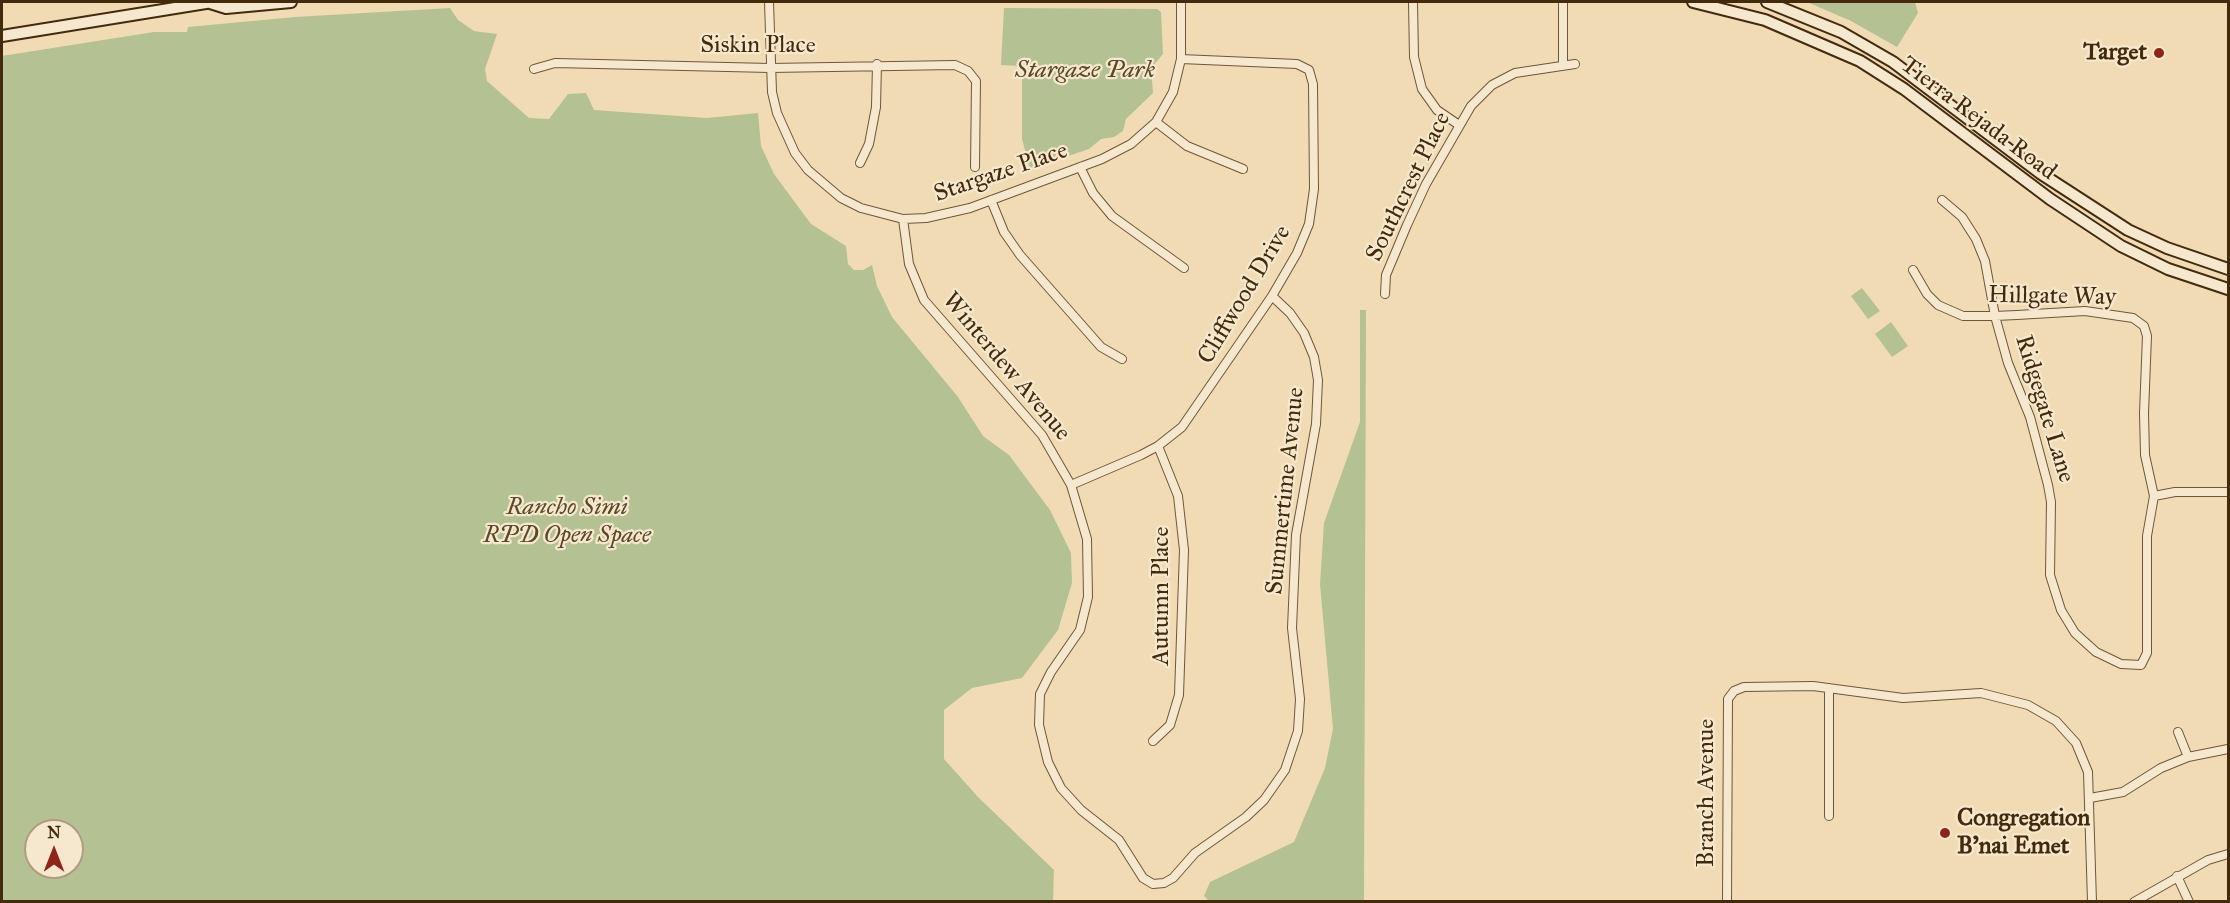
<!DOCTYPE html>
<html>
<head>
<meta charset="utf-8">
<style>
  body { margin:0 }
  #map { position:relative; width:2230px; height:903px; overflow:hidden; background:#f1dbb4; font-family:"IM FELL Great Primer",serif }
  canvas { display:block }
  .frame { position:absolute; inset:0; border:3px solid #442a0d; pointer-events:none }
  .north { position:absolute; left:24px; top:819px; width:60px; height:60px; box-sizing:border-box; background:#f6e8ce; border:2px solid #af9c81; border-radius:50%; rotate:0deg; font-size:16px; font-weight:700; line-height:24px; text-align:center; color:#442a0d }
  .north::after { content:''; display:block; margin:auto; width:21px; height:27px; background:#8f2418; clip-path:polygon(50% 0,100% 100%,50% 72%,0 100%) }
</style>
</head>
<body>
<div id="map">
<canvas width="2230" height="903"></canvas>
<div class="frame"></div>
<div class="north">N</div>
</div>
<script>
const ctx = document.querySelector('canvas').getContext('2d');
ctx.lineJoin = 'round';
function paint(path, color) { ctx.fillStyle = color; ctx.fill(path, 'evenodd'); }
const shape = rows => new Path2D(rows.map(r => 'M' + r).join(''));
function stroke(path, color, width, dash) { ctx.strokeStyle = color; ctx.lineWidth = width; ctx.lineCap = dash ? 'butt' : 'round'; ctx.setLineDash(dash || []); ctx.stroke(path); }
function write(font, color, halo, rows, align = 'center') {
  ctx.font = font + ' "IM FELL Great Primer",serif'; ctx.lineWidth = 4.5; ctx.setLineDash([]); ctx.textBaseline = 'middle'; ctx.strokeStyle = halo; ctx.fillStyle = color; for (const [text, x, y, turn = 0] of rows) {
    ctx.save(); ctx.translate(x, y); ctx.rotate((+turn || 0) * Math.PI / 180); ctx.textAlign = isNaN(turn) ? turn : align; if (halo) ctx.strokeText(text, 0, 0); ctx.fillText(text, 0, 0); ctx.restore();
  }
}
paint(shape([
  [1807,2,1915,2,1918,13,1897,47,1851,21],
  [450,8,458,20,474,31,497,34,485,69,487,81,529,118,549,119,568,94,586,93,594,110,707,118,758,113,761,146,774,174,811,224,846,246,848,264,854,270,863,270,872,265,877,286,892,317,958,397,983,436,1009,455,1050,510,1071,553,1072,583,1058,630,1022,678,972,688,944,710,944,759,978,797,1054,870,1053,901,2,901,2,56,154,32,187,32,188,27,295,17],
  [36,831,72,831,72,867,36,867],
  [1004,8,1157,9,1161,12,1163,54,1151,68,1153,93,1126,119,1123,131,1114,137,1101,139,1089,149,1030,169,1022,139,1022,66,1001,65],
  [1862,288,1880,311,1868,319,1851,296],
  [1360,310,1366,310,1364,901,1209,901,1204,896,1210,882,1294,842,1325,768,1333,729,1320,584,1324,523,1360,422],
  [1891,322,1908,346,1892,357,1875,334]
]), '#b4c192');
const street = shape([
  [769,2,772,92,777,113,795,153,808,170,841,198,861,208,903,219,926,218,970,208,1102,159,1131,144,1156,122,1173,92,1181,59,1181,2],
  [1413,2,1414,57,1422,89,1437,110,1459,125],
  [1563,2,1563,65],
  [534,69,555,63,770,68,955,65,968,71,976,81,975,167],
  [1156,122,1187,146,1243,169],
  [860,163,869,144,876,107,877,64],
  [1080,167,1093,193,1112,216,1184,268],
  [991,200,1004,232,1020,255,1101,347,1122,359],
  [903,219,909,264,924,300,1042,435,1071,485,1087,539,1088,597,1080,630,1051,672,1040,694,1039,725,1048,762,1061,788,1081,810,1119,840,1143,878,1153,884,1164,883,1173,878,1195,853,1246,817,1264,800,1285,770,1298,731,1300,699,1292,628,1296,535,1316,424,1318,380,1314,357,1304,333,1290,313,1272,296],
  [1913,270,1927,294,1938,305,1963,316,1995,316,2017,315,2085,311,2133,318,2144,326,2147,336,2144,413,2145,455,2154,496,2147,536,2147,653,2141,665,2121,664,2096,652,2075,633,2061,610,2050,575,2051,502,2048,485,2030,417,2008,363,1995,316,1985,261,1976,239,1962,217,1942,200],
  [1385,294,1386,275,1407,225,1426,184,1471,106,1492,85,1515,73,1575,64],
  [1071,485,1141,455,1158,446,1182,427,1272,296,1297,253,1309,224,1314,189,1313,84,1309,70,1297,64,1181,59],
  [2154,496,2175,492,2228,492],
  [1829,688,1829,816],
  [2178,732,2188,757],
  [1153,741,1170,725,1179,695,1184,550,1178,496,1158,446],
  [2090,798,2123,792,2161,768,2188,757,2228,749],
  [2177,876,2189,902],
  [1727,902,1728,699,1734,691,1744,687,1813,686,1903,698,1981,693,2028,705,2056,721,2076,743,2088,772,2092,902],
  [2134,902,2208,860,2228,854]
]);
const secondary = shape([
  [1693,2,1765,20,1860,61,1904,89,2050,199,2121,246,2168,269,2228,289],
  [1767,2,1841,32,1893,62,2040,173,2128,230,2167,248,2228,269],
  [210,3,226,8,291,2],
  [2,36,212,2]
]);
stroke(street, '#6f5637', 10);
stroke(secondary, '#442a0d', 14);
stroke(street, '#f6e8ce', 8);
stroke(secondary, '#f6e8ce', 10);
for (const [x, y, r, color] of [
  [2159,53,6,"#8f2418"],
  [1945,833,6,"#8f2418"]
]) { const dot = new Path2D(); dot.arc(x, y, r, 0, 2 * Math.PI); ctx.fillStyle = color; ctx.fill(dot); stroke(dot, '#f6e8ce', 2); }
write('24px', '#442a0d', '#f6e8ce', [
  ["Siskin Place",758,46],
  ["Tierra Rejada Road",1978,119,37],
  ["Stargaze Place",1001,173,-19],
  ["Southcrest Place",1409,187,-64],
  ["Cliffwood Drive",1245,295,-59],
  ["Hillgate Way",2052,297,1],
  ["Winterdew Avenue",1006,367,50],
  ["Ridgegate Lane",2044,409,73],
  ["Summertime Avenue",1286,491,-84],
  ["Autumn Place",1162,596,-90],
  ["Branch Avenue",1707,793,-90]
]);
write('bold 24px', '#442a0d', '#f6e8ce', [
  ["Target",2147,53],
  ["Congregation",1957,819,"left"],
  ["B'nai Emet",1957,847,"left"]
], 'right');
write('italic 24px', '#5a4828', '#f6e8ce', [
  ["Stargaze Park",1085,71],
  ["Rancho Simi",567,508],
  ["RPD Open Space",567,536]
]);
</script>
</body>
</html>
